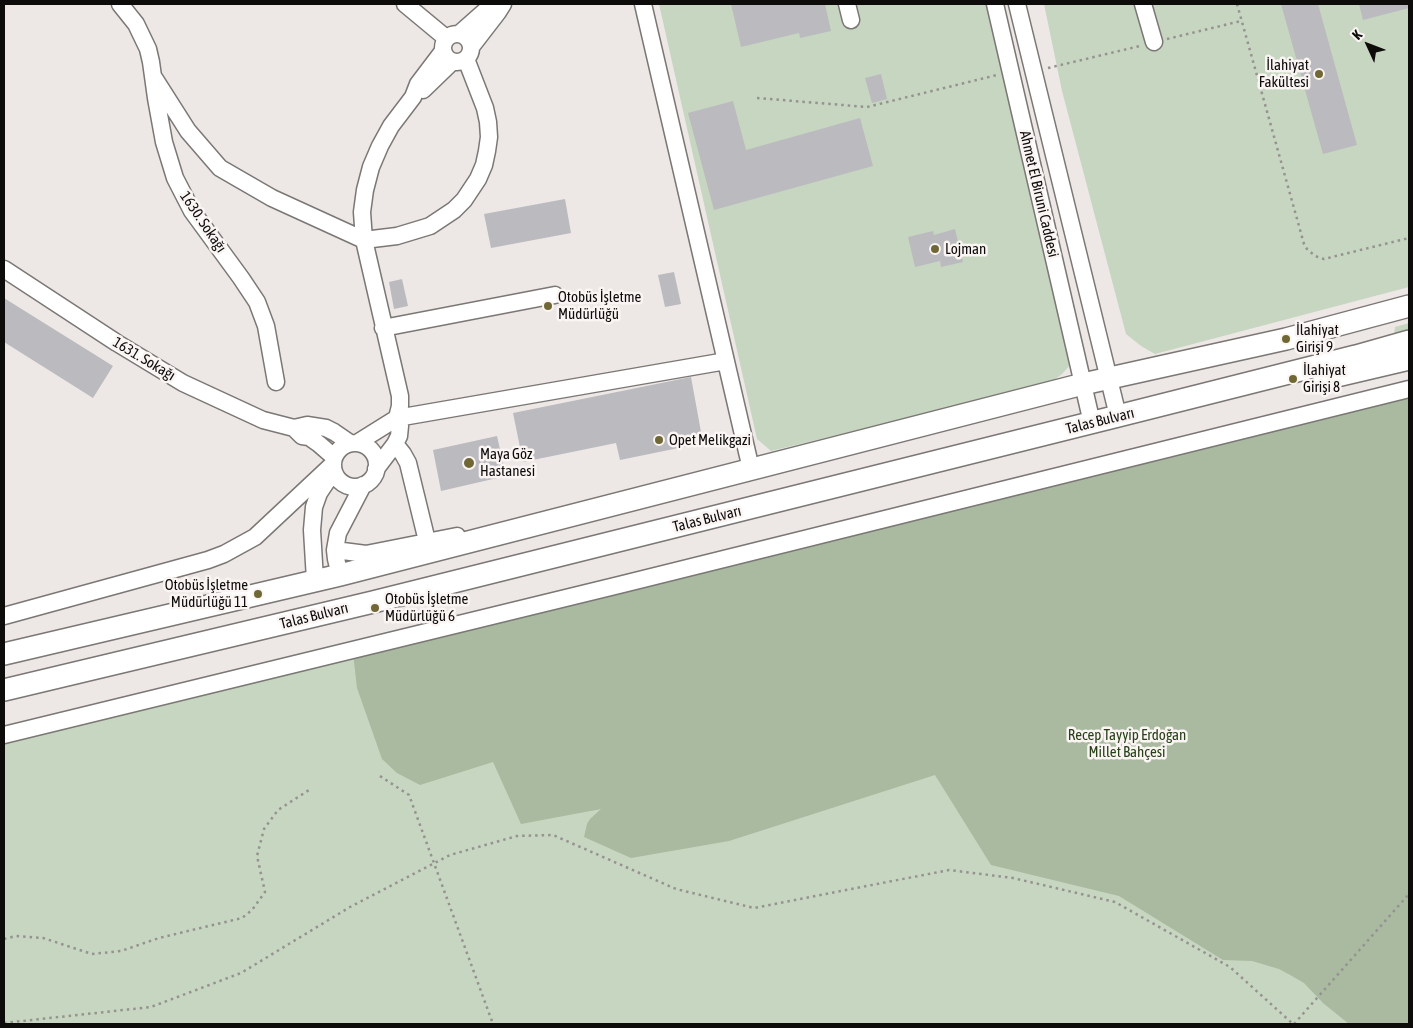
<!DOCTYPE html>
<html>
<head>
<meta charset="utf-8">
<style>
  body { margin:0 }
  #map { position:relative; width:1413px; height:1028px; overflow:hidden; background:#ede8e6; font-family:"Asap Condensed",sans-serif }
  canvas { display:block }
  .frame { position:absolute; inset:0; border:5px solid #0d0c0b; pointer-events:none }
  .north { position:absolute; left:1343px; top:20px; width:50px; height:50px; -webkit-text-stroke:4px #faf5f3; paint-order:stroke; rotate:313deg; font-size:14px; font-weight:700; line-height:20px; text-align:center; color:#0d0c0b }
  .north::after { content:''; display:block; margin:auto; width:18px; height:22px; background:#0d0c0b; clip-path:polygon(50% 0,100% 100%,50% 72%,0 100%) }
</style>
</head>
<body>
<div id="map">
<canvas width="1413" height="1028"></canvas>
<div class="frame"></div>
<div class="north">K</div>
</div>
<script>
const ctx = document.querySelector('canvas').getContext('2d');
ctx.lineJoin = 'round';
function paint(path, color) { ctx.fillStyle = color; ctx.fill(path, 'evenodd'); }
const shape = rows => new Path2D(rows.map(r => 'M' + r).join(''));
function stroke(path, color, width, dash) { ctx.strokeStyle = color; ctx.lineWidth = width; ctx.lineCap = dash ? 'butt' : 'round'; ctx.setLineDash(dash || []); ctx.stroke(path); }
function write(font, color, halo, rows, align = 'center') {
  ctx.font = font + ' "Asap Condensed",sans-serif'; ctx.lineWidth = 5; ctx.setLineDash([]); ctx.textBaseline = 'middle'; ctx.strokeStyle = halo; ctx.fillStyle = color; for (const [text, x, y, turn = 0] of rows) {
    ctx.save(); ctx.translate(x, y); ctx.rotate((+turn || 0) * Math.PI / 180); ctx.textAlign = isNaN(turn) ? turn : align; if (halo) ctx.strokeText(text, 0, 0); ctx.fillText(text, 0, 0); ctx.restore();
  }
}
paint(shape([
  [659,4,1001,4,1072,363,1062,374,1050,383,771,451,757,439],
  [1044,4,1409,4,1409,287,1155,354,1141,346,1126,334,1062,91],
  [1409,323,1409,330,1394,334,1395,327],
  [610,582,1409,1024,4,1024,4,730]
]), '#c7d6c0');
paint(shape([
  [1409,385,1409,1024,1349,1024,1323,1003,1304,983,1292,976,1279,969,1252,961,1223,960,1119,896,991,865,935,775,729,841,631,858,584,837,587,824,590,819,601,809,521,824,493,762,420,785,397,773,382,759,357,688,352,644]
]), '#a9baa0');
paint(shape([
  [731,4,825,4,831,31,800,38,799,33,741,47],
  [1281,4,1318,4,1357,145,1323,154],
  [1359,4,1409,4,1409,8,1363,20],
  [881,74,887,99,872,103,865,78],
  [733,101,746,150,860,118,873,166,714,210,688,113],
  [565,199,571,233,491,248,484,214],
  [955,229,963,262,941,267,940,261,915,267,908,237,933,231,934,235],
  [674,272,681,304,665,307,658,275],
  [402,279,408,306,394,309,389,282],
  [4,298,113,366,93,398,4,342],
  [691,377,703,443,620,460,616,443,523,462,513,413],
  [497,436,506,476,441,491,433,450]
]), '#bbbabf');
const minor = shape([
  [120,4,136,24,148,49,151,62,156,98,164,142,175,178,192,211,241,278,257,302,266,326,276,382],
  [405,4,446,38],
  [643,4,751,469],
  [847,4,851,20],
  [995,4,1092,423],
  [1017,4,1118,416],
  [1143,4,1154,42],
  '443 48a14 14 0 1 1 28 0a14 14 0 1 1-28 0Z',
  [459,34,493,4],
  [471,47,498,12,503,4],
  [153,76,188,131,220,168,272,198,364,240,397,236,430,226,454,210,464,200,478,179,484,165,487,151,489,137,488,122,485,108,466,59],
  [423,90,452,62],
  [4,269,117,343,183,383,263,420,294,428,302,436,309,437,319,444,334,457],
  [383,328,555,295],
  [294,428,307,425,326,428,334,432,350,443],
  [357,443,397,418,726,361],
  '333 465a22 22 0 1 1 44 0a22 22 0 1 1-44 0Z',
  [395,444,403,454,408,463,427,541],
  [376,469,395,444,399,436,400,426,397,418,400,406,400,396,364,240,362,212,365,190,371,167,380,146,391,126,413,97,418,84,443,51],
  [335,550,366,554,457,536],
  [340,575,336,559,335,550,338,533,363,485],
  [315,580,312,530,314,507,319,493,331,475],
  [4,616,208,560,224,554,255,537,333,464],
  [4,735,619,585,1409,389]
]);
const major = shape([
  [1324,379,1409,359],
  [4,654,340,575,1083,384,1286,339,1409,306],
  [4,690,373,602,1118,416,1356,356,1409,341]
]);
stroke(minor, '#7b7775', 19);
stroke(major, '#7b7775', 24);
stroke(shape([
  [1237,4,1304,244,1307,249,1315,256,1324,259,1409,238],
  [1167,39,1241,21],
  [1048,68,1140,46],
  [757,98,867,107,997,75],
  [380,776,409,795,493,1024],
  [4,939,16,936,43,938,92,954,121,951,159,938,242,918,252,910,265,892,257,856,264,829,278,810,309,790],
  [4,1023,151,1007,241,973,350,907,450,855,517,836,553,835,676,889,754,908,949,870,1013,878,1115,902,1230,967,1293,1024],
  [1294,1024,1409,894]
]), '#959290', 2.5, [2.5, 4]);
stroke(minor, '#fff', 16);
stroke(major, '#fff', 21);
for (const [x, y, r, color] of [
  [1319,74,5,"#6f6734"],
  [935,249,5,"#6f6734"],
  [548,306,5,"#6f6734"],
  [1286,339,5,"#6f6734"],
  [1293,379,5,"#6f6734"],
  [659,440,5,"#6f6734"],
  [469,463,6,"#6f6734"],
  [258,594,5,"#6f6734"],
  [375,608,5,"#6f6734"]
]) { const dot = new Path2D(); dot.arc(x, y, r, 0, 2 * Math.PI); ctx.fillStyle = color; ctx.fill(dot); stroke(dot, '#faf5f3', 2); }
write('15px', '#0d0c0b', '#faf5f3', [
  ["İlahiyat",1309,65,"right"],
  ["Fakültesi",1309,82,"right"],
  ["Lojman",945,249],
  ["Otobüs İşletme",558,297],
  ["Müdürlüğü",558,314],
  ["İlahiyat",1296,330],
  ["Girişi 9",1296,347],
  ["İlahiyat",1303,370],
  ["Girişi 8",1303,387],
  ["Opet Melikgazi",669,440],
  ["Maya Göz",480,454],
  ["Hastanesi",480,471],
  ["Otobüs İşletme",248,585,"right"],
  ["Müdürlüğü 11",248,602,"right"],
  ["Otobüs İşletme",385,599],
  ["Müdürlüğü 6",385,616]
], 'left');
write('15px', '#0d0c0b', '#faf5f3', [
  ["Ahmet El Biruni Caddesi",1039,194,77],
  ["1630. Sokağı",203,222,56],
  ["1631. Sokağı",144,359,31],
  ["Talas Bulvarı",1100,421,-14],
  ["Talas Bulvarı",707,519,-14],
  ["Talas Bulvarı",314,616,-14]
]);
write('15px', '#274018', '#faf5f3', [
  ["Recep Tayyip Erdoğan",1127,735],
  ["Millet Bahçesi",1127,752]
]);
</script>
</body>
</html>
